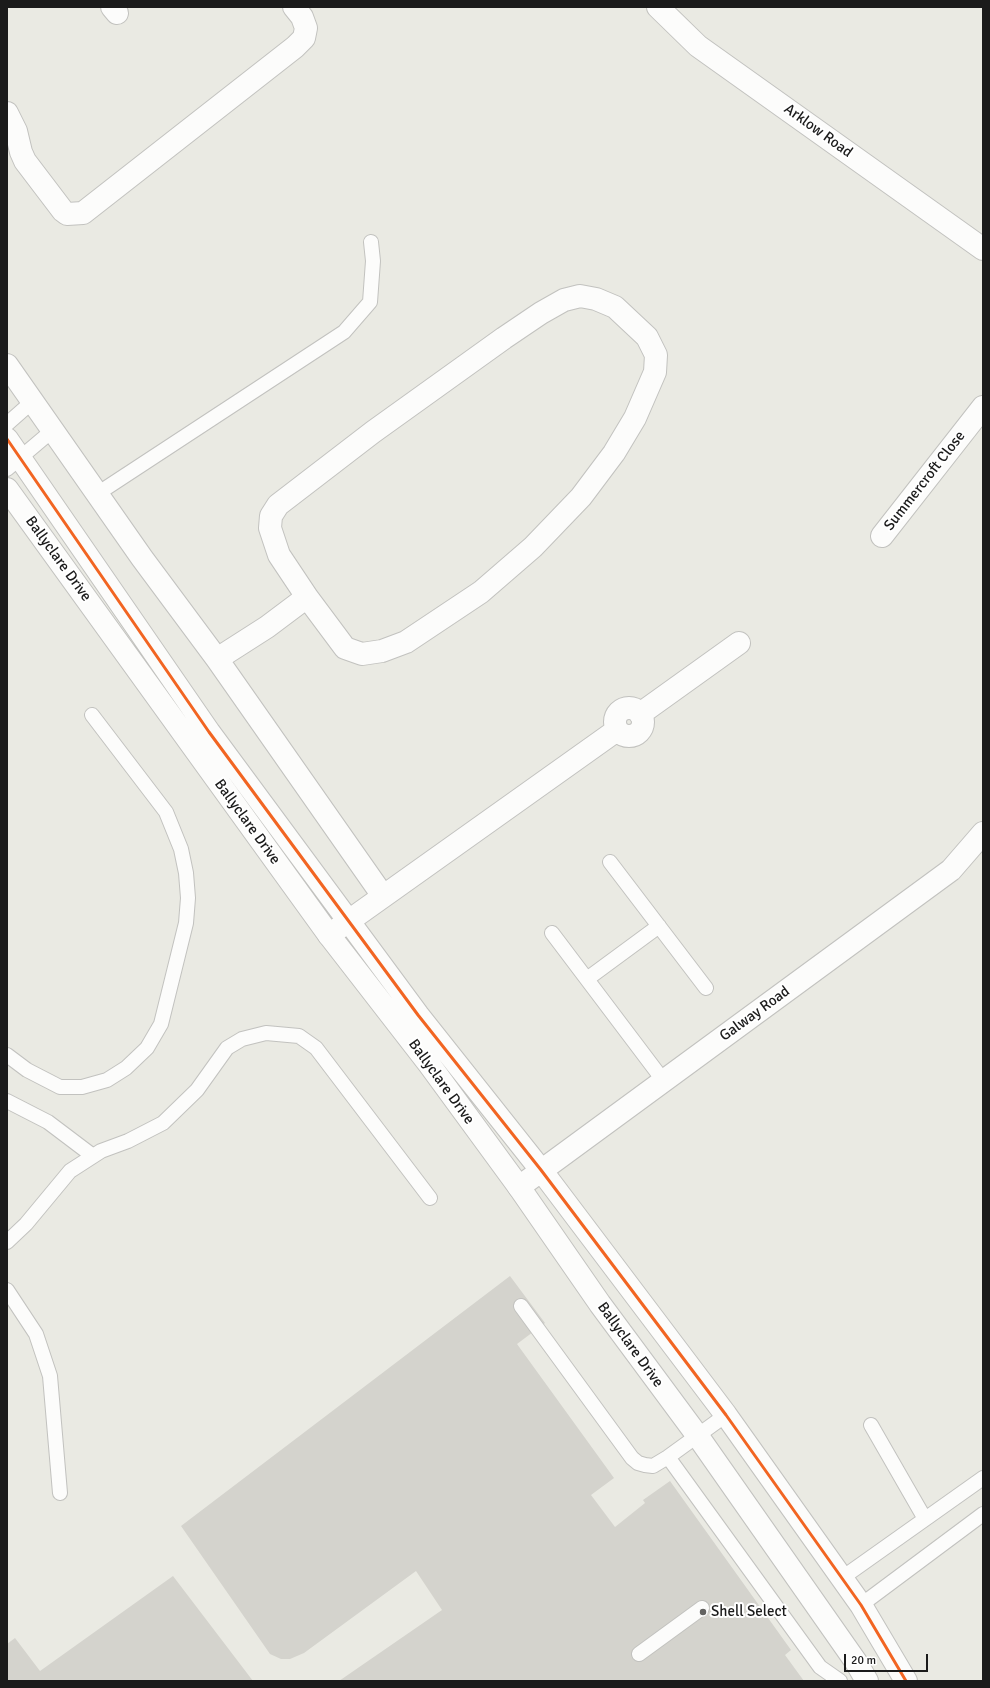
<!DOCTYPE html>
<html>
<head>
<meta charset="utf-8">
<style>
  body { margin:0 }
  #map { position:relative; width:990px; height:1688px; overflow:hidden; background:#eaeae3; font-family:Signika,sans-serif }
  canvas { display:block }
  .frame { position:absolute; inset:0; border:8px solid #1b1b1b; pointer-events:none }
  .scale { position:absolute; left:844px; top:1654px; width:84px; height:18px; box-sizing:border-box; border:2px solid #1b1b1b; border-top:0; padding-left:5px; font-size:12px; line-height:14px; white-space:nowrap; color:#1b1b1b; -webkit-text-stroke:3px #fff; paint-order:stroke }
</style>
</head>
<body>
<div id="map">
<canvas width="990" height="1688"></canvas>
<div class="frame"></div>
<div class="scale">20 m</div>
</div>
<script>
const ctx = document.querySelector('canvas').getContext('2d');
ctx.lineJoin = 'round';
function paint(path, color) { ctx.fillStyle = color; ctx.fill(path, 'evenodd'); }
const shape = rows => new Path2D(rows.map(r => 'M' + r).join(''));
function stroke(path, color, width, dash) { ctx.strokeStyle = color; ctx.lineWidth = width; ctx.lineCap = dash ? 'butt' : 'round'; ctx.setLineDash(dash || []); ctx.stroke(path); }
function write(font, color, halo, rows, align = 'center') {
  ctx.font = font + ' Signika,sans-serif'; ctx.lineWidth = 4; ctx.setLineDash([]); ctx.textBaseline = 'middle'; ctx.strokeStyle = halo; ctx.fillStyle = color; for (const [text, x, y, turn = 0] of rows) {
    ctx.save(); ctx.translate(x, y); ctx.rotate((+turn || 0) * Math.PI / 180); ctx.textAlign = isNaN(turn) ? turn : align; if (halo) ctx.strokeText(text, 0, 0); ctx.fillText(text, 0, 0); ctx.restore();
  }
}
paint(shape([
  [510,1276,545,1323,517,1344,614,1478,591,1495,615,1527,645,1503,643,1500,670,1481,791,1650,785,1655,804,1681,339,1681,442,1610,416,1571,304,1653,290,1659,281,1659,270,1654,181,1526],
  [173,1576,253,1681,7,1681,7,1644,15,1638,40,1671]
]), '#d4d3cd');
const service = shape([
  [7,424,33,401],
  [7,469,53,430],
  [97,494,344,332,370,302,373,261,371,242],
  [610,862,706,988],
  [552,933,663,1080],
  [587,979,659,926],
  [7,1055,27,1070,60,1087,82,1087,107,1080,126,1068,147,1048,161,1024,186,923,188,898,186,873,181,849,166,812,92,715],
  [7,1101,48,1122,93,1156],
  [7,1242,26,1224,70,1171,101,1151,128,1141,163,1123,197,1090,227,1048,242,1039,266,1033,299,1036,316,1048,430,1198],
  [7,1290,36,1334,50,1376,60,1493],
  [521,1306,632,1458,638,1463,645,1465,653,1466,668,1457,726,1415],
  [871,1425,925,1519],
  [668,1457,820,1667,840,1681],
  [842,1578,983,1478],
  [861,1605,983,1514],
  [639,1654,702,1608]
]);
const minor = shape([
  [112,7,117,13],
  [658,7,698,46,983,249],
  [7,113,16,131,21,152,25,161,63,211,67,214,83,213,295,47,304,38,306,28,302,17,294,7],
  [7,365,142,558,217,659,383,896],
  [882,536,983,407],
  [217,659,267,627,307,597,279,555,270,528,271,516,278,505,373,432,504,338,541,313,564,300,580,296,596,299,615,307,647,337,656,355,655,372,635,418,614,453,581,497,533,547,481,592,406,642,382,651,362,654,345,648,307,597],
  '615 722a14 14 0 1 1 28 0a14 14 0 1 1-28 0Z',
  [640,714,739,643],
  [329,935,617,730],
  [519,1187,951,870,983,833]
]);
const tertiary = shape([
  [7,439,209,732,418,1015,541,1170,726,1415,861,1605,906,1681],
  [7,489,329,935,429,1064,519,1187,600,1304,697,1435,856,1662,867,1681]
]);
stroke(service, '#c2c2bf', 16);
stroke(minor, '#c2c2bf', 24);
stroke(tertiary, '#c2c2bf', 24);
stroke(service, '#fcfcfb', 14);
stroke(minor, '#fcfcfb', 22);
stroke(tertiary, '#fcfcfb', 22);
stroke(shape([
  [7,439,209,732,418,1015,541,1170,726,1415,861,1605,906,1681]
]), '#f26522', 3);
for (const [x, y, r, color] of [
  [703,1612,4,"#636361"]
]) { const dot = new Path2D(); dot.arc(x, y, r, 0, 2 * Math.PI); ctx.fillStyle = color; ctx.fill(dot); stroke(dot, '#fff', 1.5); }
write('15px', '#1b1b1b', '#fff', [
  ["Arklow Road",818,131,36],
  ["Summercroft Close",925,481,-52],
  ["Ballyclare Drive",58,559,54],
  ["Ballyclare Drive",247,822,54],
  ["Galway Road",755,1014,-36],
  ["Ballyclare Drive",441,1082,54],
  ["Ballyclare Drive",630,1345,54]
]);
write('15px', '#1b1b1b', '#fff', [
  ["Shell Select",711,1612]
], 'left');
</script>
</body>
</html>
